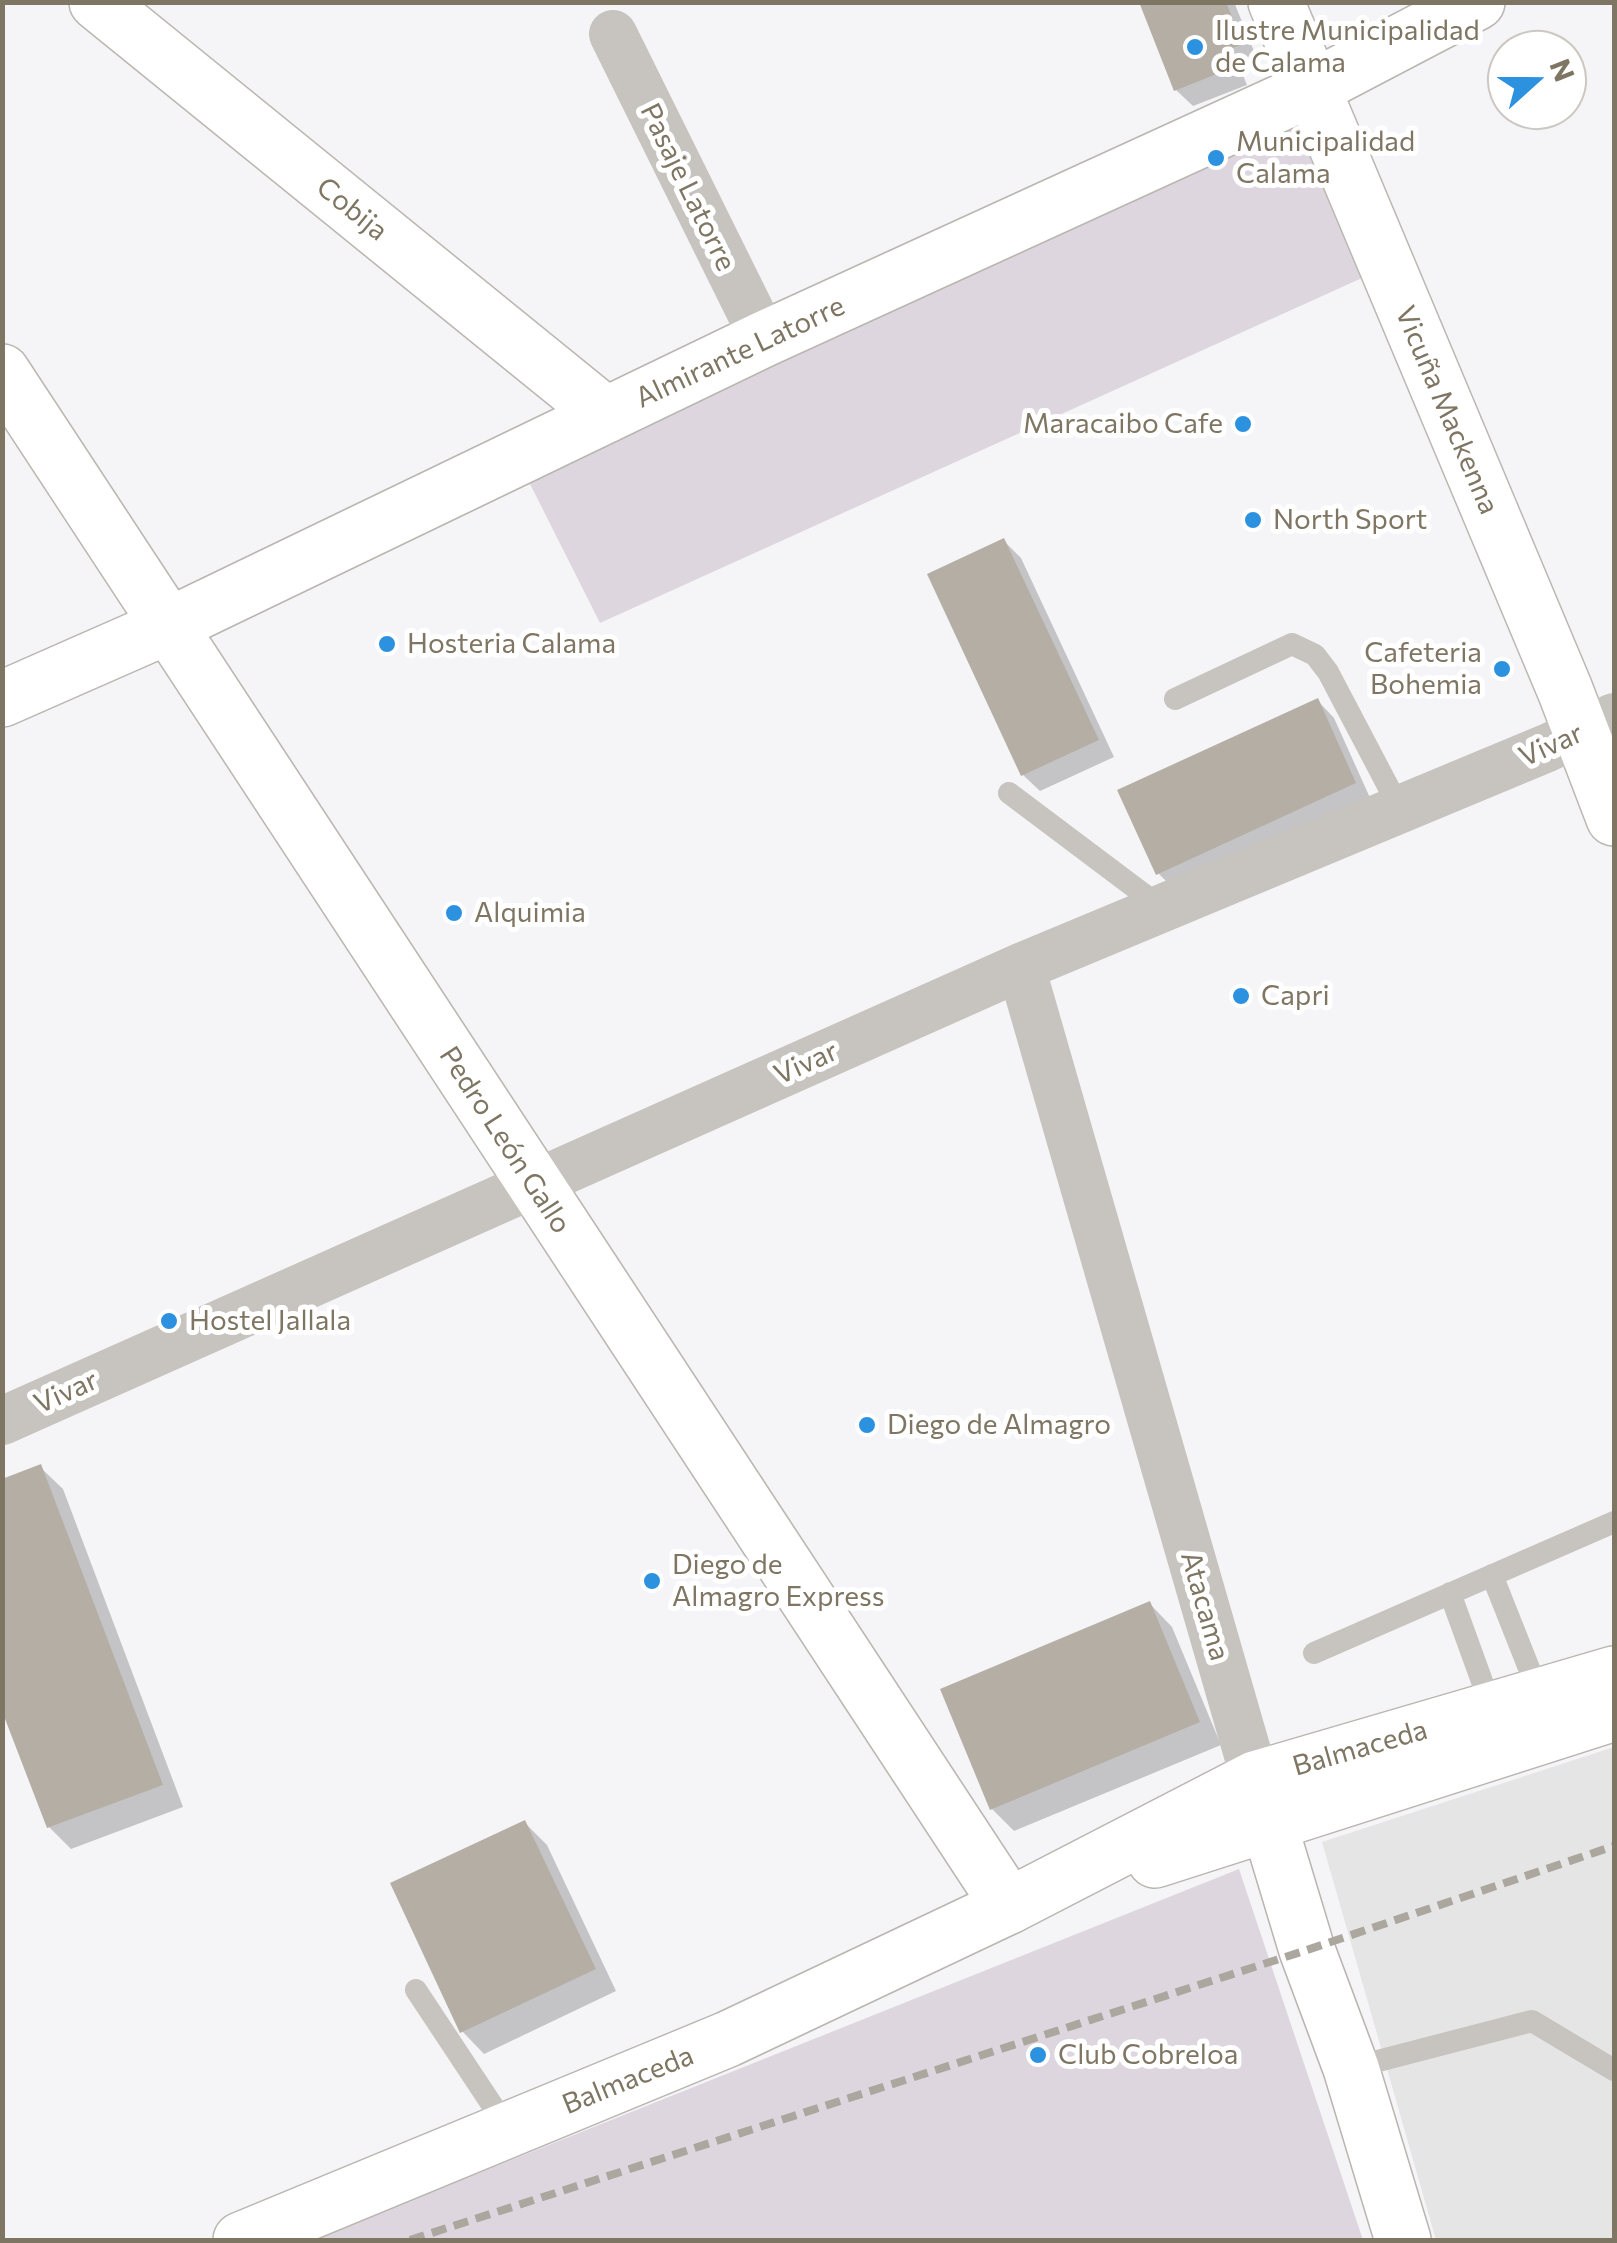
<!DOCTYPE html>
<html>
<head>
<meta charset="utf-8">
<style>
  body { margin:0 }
  #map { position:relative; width:1617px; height:2243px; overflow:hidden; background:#f5f4f7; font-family:Commissioner,sans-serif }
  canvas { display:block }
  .frame { position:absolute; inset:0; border:5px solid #7f7563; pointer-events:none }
  .north { position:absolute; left:1487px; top:30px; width:100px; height:100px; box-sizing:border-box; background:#fff; border:2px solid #ccc8c1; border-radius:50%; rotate:69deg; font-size:28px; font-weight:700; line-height:40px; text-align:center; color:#7f7563 }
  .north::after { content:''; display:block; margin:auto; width:35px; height:45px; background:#2c91df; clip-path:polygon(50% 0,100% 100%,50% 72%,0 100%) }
</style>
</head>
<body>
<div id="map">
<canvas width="1617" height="2243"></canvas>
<div class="frame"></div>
<div class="north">N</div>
</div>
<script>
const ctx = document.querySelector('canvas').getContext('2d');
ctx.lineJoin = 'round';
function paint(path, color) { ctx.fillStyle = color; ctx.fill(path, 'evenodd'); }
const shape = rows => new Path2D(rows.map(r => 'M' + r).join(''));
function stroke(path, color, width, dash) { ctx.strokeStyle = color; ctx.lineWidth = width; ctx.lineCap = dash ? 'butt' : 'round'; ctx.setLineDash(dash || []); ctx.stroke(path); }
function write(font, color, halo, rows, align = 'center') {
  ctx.font = font + ' Commissioner,sans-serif'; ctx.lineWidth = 10; ctx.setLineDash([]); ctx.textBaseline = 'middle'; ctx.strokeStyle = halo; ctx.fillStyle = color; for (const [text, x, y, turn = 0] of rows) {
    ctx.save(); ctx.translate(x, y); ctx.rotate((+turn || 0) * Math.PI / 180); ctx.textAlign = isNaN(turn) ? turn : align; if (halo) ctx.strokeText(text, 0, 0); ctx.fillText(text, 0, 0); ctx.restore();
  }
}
paint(shape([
  [1614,1747,1614,2240,1436,2240,1322,1842]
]), '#e6e5e5');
paint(shape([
  [1306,109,1373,273,600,623,525,474],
  [1239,1869,1363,2240,311,2240]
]), '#ded6de');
paint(shape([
  [1142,2,1234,2,1258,61,1240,68,1247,85,1193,106,1176,90],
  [1004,541,1021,558,1114,757,1040,791,1023,775],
  [1318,701,1334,718,1371,800,1175,890,1158,873],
  [40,1467,63,1489,183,1807,71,1849,49,1827],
  [1150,1604,1172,1627,1221,1745,1014,1831,992,1809],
  [525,1823,547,1845,616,1991,484,2054,462,2031]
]), '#0003');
paint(shape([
  [1139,2,1226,2,1243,44,1225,51,1232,68,1174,91],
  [1004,538,1099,740,1021,776,927,574],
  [1318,698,1356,783,1156,875,1117,790],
  [41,1464,163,1785,47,1828,2,1711,2,1479],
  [1150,1601,1200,1722,990,1810,940,1689],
  [525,1820,596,1969,460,2033,390,1883]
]), '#b4aea5');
const secondary = shape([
  [97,2,606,415],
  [1276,2,1565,690,1614,818],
  [2,372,1009,1906]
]);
const primary = shape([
  [2,699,168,626,764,339,1311,89,1477,2],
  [1259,1791,1307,1950,1351,2068,1403,2240],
  [1155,1860,1614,1713],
  [241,2240,728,2039,1009,1906,1255,1779,1614,1674]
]);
stroke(secondary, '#bbb7b1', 58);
stroke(primary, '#b9b6b0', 58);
stroke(shape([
  [1175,699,1292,644,1315,655,1328,672,1400,809],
  [1009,793,1162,908],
  [1492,1575,1540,1696],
  [1450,1593,1492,1709],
  [1314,1653,1614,1522],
  [416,1990,508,2129],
  [1351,2068,1532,2021,1614,2070]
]), '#c7c3be', 22);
stroke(shape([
  [613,34,764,339],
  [1021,967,1255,1779],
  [2,1421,1021,967,1547,748,1614,717]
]), '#c7c3be', 48);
stroke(secondary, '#fff', 55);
stroke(primary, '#fff', 55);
stroke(shape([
  [410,2240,1307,1950,1614,1846]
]), '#aba69e', 8, [15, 8]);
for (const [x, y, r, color] of [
  [1195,47,10,"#2c91df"],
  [1216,158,10,"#2c91df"],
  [1243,424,10,"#2c91df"],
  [1253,520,10,"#2c91df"],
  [387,644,10,"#2c91df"],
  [1502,669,10,"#2c91df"],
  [454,913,10,"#2c91df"],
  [1241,996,10,"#2c91df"],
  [169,1321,10,"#2c91df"],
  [867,1425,10,"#2c91df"],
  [652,1581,10,"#2c91df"],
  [1038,2055,10,"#2c91df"]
]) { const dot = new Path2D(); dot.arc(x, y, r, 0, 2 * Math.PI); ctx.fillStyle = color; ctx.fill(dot); stroke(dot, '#fff', 4); }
write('28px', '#7f7563', '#fff', [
  ["Ilustre Municipalidad",1215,31],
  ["de Calama",1215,63],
  ["Municipalidad",1236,142],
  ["Calama",1236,174],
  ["Maracaibo Cafe",1223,424,"right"],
  ["North Sport",1273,520],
  ["Hosteria Calama",407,644],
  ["Cafeteria",1482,653,"right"],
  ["Bohemia",1482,685,"right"],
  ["Alquimia",474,913],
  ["Capri",1261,996],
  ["Hostel Jallala",189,1321],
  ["Diego de Almagro",887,1425],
  ["Diego de",672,1565],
  ["Almagro Express",672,1597],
  ["Club Cobreloa",1058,2055]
], 'left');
write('28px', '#7f7563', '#fff', [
  ["Pasaje Latorre",688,187,64],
  ["Cobija",352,209,39],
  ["Almirante Latorre",740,352,-25],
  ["Vicuña Mackenna",1447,410,67],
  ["Vivar",1551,745,-24],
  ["Vivar",806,1063,-24],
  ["Pedro León Gallo",505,1140,57],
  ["Vivar",66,1392,-24],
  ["Atacama",1205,1606,74],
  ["Balmaceda",1360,1748,-16],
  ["Balmaceda",628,2080,-22]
]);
</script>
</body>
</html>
